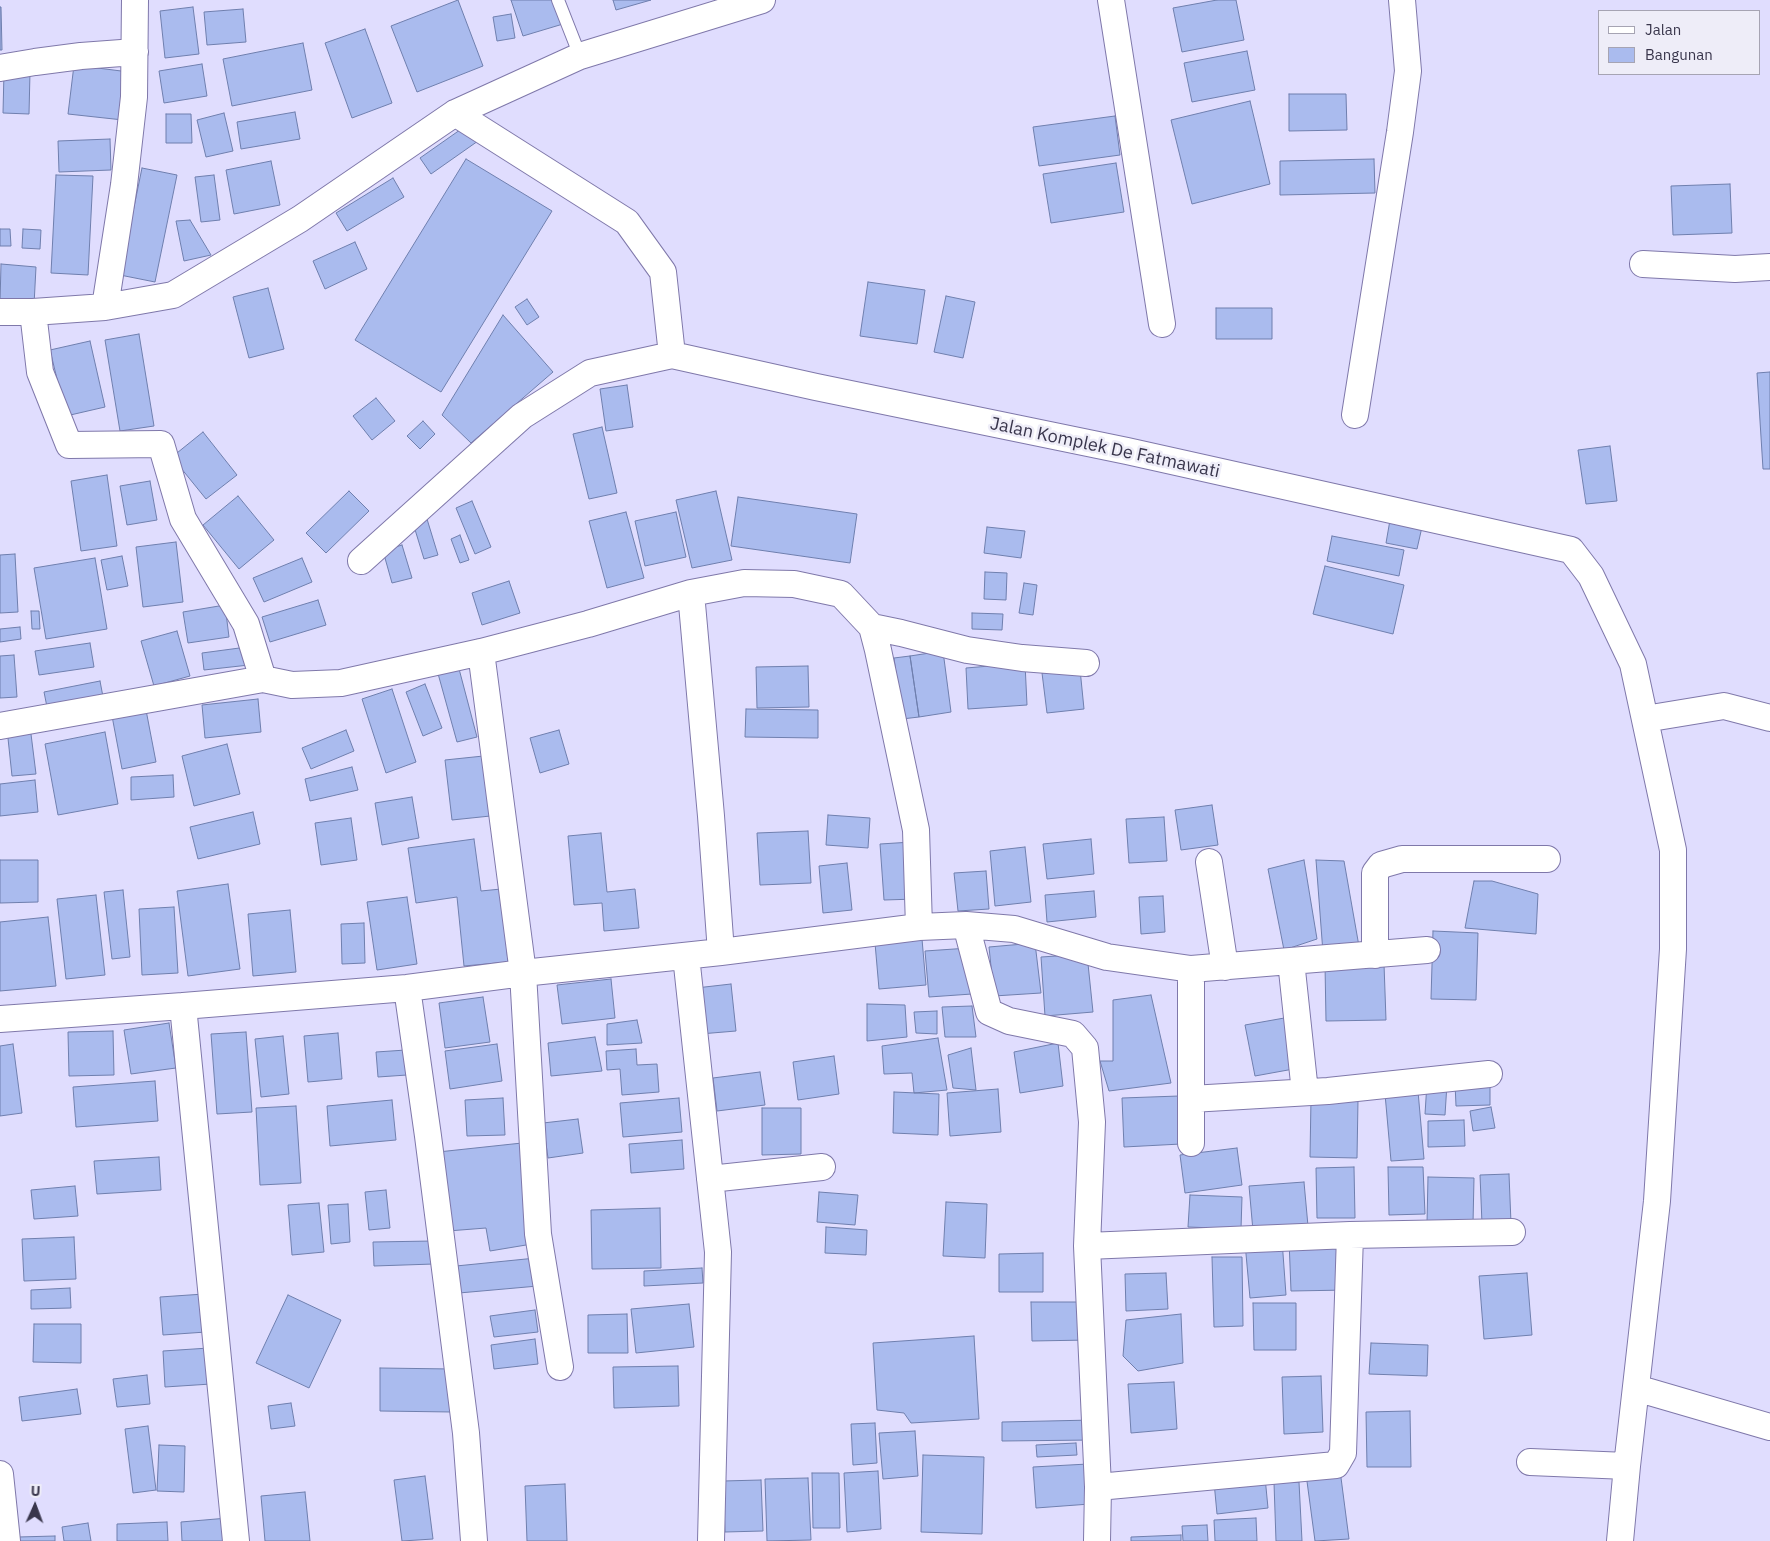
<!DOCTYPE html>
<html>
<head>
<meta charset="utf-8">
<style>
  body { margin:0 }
  #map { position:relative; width:1770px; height:1541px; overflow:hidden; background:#e0ddfe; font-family:"IBM Plex Sans",sans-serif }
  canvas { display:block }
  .legend { position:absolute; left:1598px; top:10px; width:162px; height:65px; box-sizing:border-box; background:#eeedf8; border:1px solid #a6a4b3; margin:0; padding:6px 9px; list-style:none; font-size:15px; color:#39364c }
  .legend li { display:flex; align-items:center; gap:10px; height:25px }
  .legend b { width:25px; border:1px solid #a6a4b3 }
  .north { position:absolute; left:10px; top:1481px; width:50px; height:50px; -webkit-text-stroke:4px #eeedf8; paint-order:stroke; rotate:2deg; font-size:14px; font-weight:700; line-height:20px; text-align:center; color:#39364c }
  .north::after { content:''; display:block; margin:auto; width:18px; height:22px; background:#39364c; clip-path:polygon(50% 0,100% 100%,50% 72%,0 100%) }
</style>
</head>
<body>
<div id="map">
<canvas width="1770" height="1541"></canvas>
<ul class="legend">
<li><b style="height:6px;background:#fff"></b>Jalan</li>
<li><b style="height:14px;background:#abe"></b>Bangunan</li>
</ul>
<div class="north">U</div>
</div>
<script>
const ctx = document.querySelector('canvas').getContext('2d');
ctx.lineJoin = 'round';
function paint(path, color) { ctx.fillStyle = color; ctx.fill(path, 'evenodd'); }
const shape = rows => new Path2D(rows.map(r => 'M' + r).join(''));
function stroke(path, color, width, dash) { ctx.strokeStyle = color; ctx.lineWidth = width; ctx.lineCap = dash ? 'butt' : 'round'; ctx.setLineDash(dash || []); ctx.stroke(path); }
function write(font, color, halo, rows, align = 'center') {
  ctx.font = font + ' "IBM Plex Sans",sans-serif'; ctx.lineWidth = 5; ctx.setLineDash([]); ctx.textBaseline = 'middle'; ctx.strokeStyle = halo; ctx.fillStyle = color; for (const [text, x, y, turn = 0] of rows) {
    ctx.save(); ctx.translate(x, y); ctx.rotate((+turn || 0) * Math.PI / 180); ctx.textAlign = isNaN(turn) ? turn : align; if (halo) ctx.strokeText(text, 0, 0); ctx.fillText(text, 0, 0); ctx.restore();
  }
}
const building = shape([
  [458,0,483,66,417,92,391,26,458,0],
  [511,0,556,0,563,24,523,36,511,0],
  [613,0,651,0,616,10,613,0],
  [1217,0,1236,0,1244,40,1182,52,1173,8,1217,0],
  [0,7,1,7,2,50,0,50,0,7],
  [193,7,199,54,165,58,160,11,193,7],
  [243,9,246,42,207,45,204,12,243,9],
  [511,14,515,38,497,41,493,17,511,14],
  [365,29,392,103,352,118,325,43,365,29],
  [303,43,312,90,232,106,223,59,303,43],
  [1247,51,1255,90,1192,102,1184,63,1247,51],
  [202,64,207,96,164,103,159,71,202,64],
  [74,65,129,72,123,120,68,114,74,65],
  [4,72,30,72,29,114,3,113,4,72],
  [1289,94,1346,94,1347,130,1289,131,1289,94],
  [1250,101,1270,184,1192,204,1171,120,1250,101],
  [295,112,300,139,241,149,237,122,295,112],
  [224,113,233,151,206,157,197,120,224,113],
  [166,114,191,114,192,143,166,143,166,114],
  [1115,116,1120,155,1039,166,1033,127,1115,116],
  [467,125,478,141,431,174,420,158,467,125],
  [110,139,111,170,59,172,58,141,110,139],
  [466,159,552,211,441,392,355,340,466,159],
  [1374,159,1375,193,1280,195,1280,161,1374,159],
  [271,161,280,205,234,214,226,170,271,161],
  [1116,163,1124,212,1051,223,1043,174,1116,163],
  [142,168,177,175,155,282,120,275,142,168],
  [56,175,93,176,88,275,51,273,56,175],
  [214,175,220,220,201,222,195,177,214,175],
  [393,178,404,197,347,231,336,213,393,178],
  [1730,184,1732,233,1673,235,1671,186,1730,184],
  [190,220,211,255,184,261,176,221,190,220],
  [0,229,10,229,11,246,0,246,0,229],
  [23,229,41,230,40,249,22,248,23,229],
  [355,242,367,269,325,289,313,261,355,242],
  [1,264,36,267,34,305,0,303,1,264],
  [868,282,925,290,917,344,860,336,868,282],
  [268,288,284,349,249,358,233,297,268,288],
  [946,296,975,302,963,358,934,352,946,296],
  [527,299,539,317,527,325,515,307,527,299],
  [1216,308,1272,308,1272,339,1216,339,1216,308],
  [503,315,553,372,471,443,442,415,503,315],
  [139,334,154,426,120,431,105,340,139,334],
  [90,341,105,407,66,416,50,350,90,341],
  [1770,372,1770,469,1763,469,1757,373,1770,372],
  [627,385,633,427,606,431,600,389,627,385],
  [376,398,395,421,372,440,353,416,376,398],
  [423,421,435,434,420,449,407,436,423,421],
  [602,427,617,493,589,499,573,434,602,427],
  [203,432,237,475,206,499,172,457,203,432],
  [1610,446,1617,501,1586,504,1578,450,1610,446],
  [107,475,117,546,81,551,71,481,107,475],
  [150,481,157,520,127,525,120,486,150,481],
  [349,491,369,511,326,553,306,533,349,491],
  [716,491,732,560,692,568,676,500,716,491],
  [238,496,274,540,239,569,203,525,238,496],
  [738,497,857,514,850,563,731,546,738,497],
  [472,501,491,547,475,554,456,508,472,501],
  [626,512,644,578,607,588,589,521,626,512],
  [676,512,686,557,645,566,635,521,676,512],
  [427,519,438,555,424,559,413,523,427,519],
  [1390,520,1422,527,1417,549,1386,543,1390,520],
  [987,527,1025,531,1021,558,984,553,987,527],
  [460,535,469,560,460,563,451,539,460,535],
  [1332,536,1404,550,1399,576,1327,561,1332,536],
  [176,542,183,602,143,607,136,547,176,542],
  [402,545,412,578,392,583,383,551,402,545],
  [15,554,18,612,0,613,0,555,15,554],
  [122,556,128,586,107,590,101,560,122,556],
  [95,558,107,629,46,639,34,568,95,558],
  [302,558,312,582,264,602,253,578,302,558],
  [1325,566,1404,585,1393,634,1313,614,1325,566],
  [985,572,1007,573,1006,600,984,599,985,572],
  [509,581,520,613,482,625,472,593,509,581],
  [1024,583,1037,585,1033,615,1019,613,1024,583],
  [318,600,326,625,270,642,262,617,318,600],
  [225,605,229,637,188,643,183,612,225,605],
  [31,611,39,611,40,629,32,629,31,611],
  [972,613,1003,614,1002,630,972,629,972,613],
  [20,627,21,639,0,642,0,629,20,627],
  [177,631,190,676,154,686,141,641,177,631],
  [90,643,94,667,39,675,35,651,90,643],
  [247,647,249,665,204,670,202,653,247,647],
  [943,651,951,712,919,717,910,656,943,651],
  [14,655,17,697,0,698,0,656,14,655],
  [910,656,919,717,902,719,894,658,910,656],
  [1025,663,1027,705,968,709,966,668,1025,663],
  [458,665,477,737,457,742,437,670,458,665],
  [808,666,809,707,757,708,756,667,808,666],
  [1080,669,1084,709,1047,713,1042,673,1080,669],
  [100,681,104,702,48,712,44,692,100,681],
  [425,684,442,728,423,736,406,692,425,684],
  [392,689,416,762,386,773,362,699,392,689],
  [258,699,261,732,205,738,202,705,258,699],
  [746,709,818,710,818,738,745,737,746,709],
  [146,710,156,762,122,769,112,716,146,710],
  [30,726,36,774,12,776,7,729,30,726],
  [346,730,354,751,311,769,302,748,346,730],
  [559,730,569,764,540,773,530,738,559,730],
  [105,732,118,804,58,815,45,744,105,732],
  [227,744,240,794,194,806,182,756,227,744],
  [493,755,500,815,452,820,445,760,493,755],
  [352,767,358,790,310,801,305,779,352,767],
  [173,775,174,797,131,800,131,777,173,775],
  [35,780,38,812,0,816,0,784,35,780],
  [412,797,419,838,382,845,375,803,412,797],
  [1212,805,1218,845,1181,850,1175,810,1212,805],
  [253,812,260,844,198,859,190,827,253,812],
  [828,815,870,818,868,848,826,845,828,815],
  [1164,817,1167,861,1129,863,1126,819,1164,817],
  [351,818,357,860,321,865,315,823,351,818],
  [808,831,811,883,760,885,757,833,808,831],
  [601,833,607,892,635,889,639,928,604,931,602,903,574,905,568,836,601,833],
  [474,839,481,891,501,889,508,962,464,966,457,897,416,903,408,848,474,839],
  [1091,839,1094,874,1047,879,1043,844,1091,839],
  [912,842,916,899,884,900,880,844,912,842],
  [1025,847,1031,902,995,906,990,851,1025,847],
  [0,860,38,860,38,902,0,903,0,860],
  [1304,860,1317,939,1284,950,1268,869,1304,860],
  [1316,860,1344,861,1360,952,1323,953,1316,860],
  [847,863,852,910,823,913,819,866,847,863],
  [986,871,989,909,958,911,954,873,986,871],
  [1474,881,1492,881,1538,894,1536,934,1465,928,1474,881],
  [228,884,240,969,188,976,177,891,228,884],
  [123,890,130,957,112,959,104,892,123,890],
  [1094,891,1096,917,1047,922,1045,895,1094,891],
  [96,895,105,975,66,979,57,899,96,895],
  [1163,896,1165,932,1141,934,1139,897,1163,896],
  [407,897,417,964,377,970,367,902,407,897],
  [174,907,178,973,142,975,139,909,174,907],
  [290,910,296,972,253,976,248,914,290,910],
  [48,917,56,986,0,991,0,922,48,917],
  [364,923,365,963,342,964,341,924,364,923],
  [1433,931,1478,933,1476,1000,1431,999,1433,931],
  [922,939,926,985,879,989,875,943,922,939],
  [1035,943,1041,993,994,996,989,947,1035,943],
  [969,948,972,994,929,997,925,951,969,948],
  [1087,954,1093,1012,1045,1016,1041,957,1087,954],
  [1384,964,1386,1020,1326,1021,1325,965,1384,964],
  [611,979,615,1018,562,1024,557,985,611,979],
  [731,984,736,1031,700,1034,696,988,731,984],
  [1151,995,1171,1083,1109,1091,1100,1061,1113,1061,1113,1000,1151,995],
  [483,997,490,1042,445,1048,439,1003,483,997],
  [867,1004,905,1005,907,1037,867,1041,867,1004],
  [972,1006,976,1037,945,1037,942,1007,972,1006],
  [937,1011,937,1034,916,1033,914,1012,937,1011],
  [1290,1017,1299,1068,1255,1076,1245,1025,1290,1017],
  [637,1020,642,1043,607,1045,607,1024,637,1020],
  [169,1023,176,1068,131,1074,124,1030,169,1023],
  [113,1031,114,1075,69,1076,68,1032,113,1031],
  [246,1032,252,1112,217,1114,211,1034,246,1032],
  [338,1033,342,1079,308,1082,304,1036,338,1033],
  [283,1036,289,1094,261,1097,255,1039,283,1036],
  [595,1037,602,1071,551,1076,548,1043,595,1037],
  [938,1038,947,1090,914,1093,912,1073,884,1074,882,1046,938,1038],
  [1058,1043,1063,1086,1020,1093,1014,1052,1058,1043],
  [13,1044,22,1113,0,1116,0,1046,13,1044],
  [497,1044,502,1081,450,1089,445,1051,497,1044],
  [971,1048,976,1090,953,1088,948,1055,971,1048],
  [636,1049,637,1065,657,1064,659,1092,622,1095,620,1069,607,1070,606,1051,636,1049],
  [406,1050,407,1075,378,1077,376,1052,406,1050],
  [834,1056,839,1094,798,1100,793,1062,834,1056],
  [760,1072,765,1105,717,1111,713,1078,760,1072],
  [155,1081,158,1121,76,1127,73,1087,155,1081],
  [1490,1081,1490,1105,1456,1106,1455,1083,1490,1081],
  [1427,1083,1447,1084,1445,1115,1425,1114,1427,1083],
  [998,1089,1001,1132,950,1136,947,1093,998,1089],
  [1418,1091,1424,1159,1391,1161,1385,1094,1418,1091],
  [894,1092,939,1094,938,1135,893,1133,894,1092],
  [1179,1096,1181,1144,1124,1147,1122,1098,1179,1096],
  [503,1098,505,1135,467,1136,465,1100,503,1098],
  [679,1098,682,1132,623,1137,620,1103,679,1098],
  [1311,1099,1358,1100,1357,1158,1310,1157,1311,1099],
  [392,1100,396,1140,330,1146,327,1106,392,1100],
  [296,1106,301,1183,260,1185,256,1108,296,1106],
  [1491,1107,1495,1128,1473,1131,1470,1111,1491,1107],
  [762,1108,801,1108,801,1154,762,1155,762,1108],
  [578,1119,583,1153,548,1158,543,1123,578,1119],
  [1464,1120,1465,1146,1428,1147,1428,1121,1464,1120],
  [682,1140,684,1169,631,1173,629,1144,682,1140],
  [522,1143,532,1244,490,1251,486,1228,448,1231,438,1152,522,1143],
  [1237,1148,1242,1185,1185,1193,1180,1155,1237,1148],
  [159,1157,161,1190,97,1194,94,1161,159,1157],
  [1354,1167,1355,1218,1317,1218,1316,1168,1354,1167],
  [1388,1167,1423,1167,1425,1214,1389,1215,1388,1167],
  [1509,1174,1511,1223,1482,1224,1480,1175,1509,1174],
  [1428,1177,1474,1178,1473,1224,1427,1223,1428,1177],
  [1304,1182,1308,1226,1253,1231,1249,1186,1304,1182],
  [75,1186,78,1216,34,1219,31,1190,75,1186],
  [386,1190,390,1228,369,1230,365,1192,386,1190],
  [819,1192,858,1195,855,1225,817,1222,819,1192],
  [1190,1195,1242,1197,1241,1229,1188,1227,1190,1195],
  [946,1202,987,1204,985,1258,943,1256,946,1202],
  [319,1203,324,1252,292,1255,288,1205,319,1203],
  [348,1204,350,1242,331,1244,328,1205,348,1204],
  [660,1208,661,1268,592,1269,591,1210,660,1208],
  [826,1227,867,1230,866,1255,825,1253,826,1227],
  [74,1237,76,1279,24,1281,22,1239,74,1237],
  [1347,1239,1348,1290,1291,1291,1289,1240,1347,1239],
  [1282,1240,1286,1295,1250,1298,1245,1243,1282,1240],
  [433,1241,434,1264,374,1266,373,1242,433,1241],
  [1043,1253,1043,1292,999,1292,999,1254,1043,1253],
  [1212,1257,1242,1257,1243,1326,1214,1327,1212,1257],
  [536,1258,538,1286,459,1293,456,1266,536,1258],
  [702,1268,703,1283,644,1286,644,1271,702,1268],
  [1166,1273,1168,1309,1126,1311,1125,1274,1166,1273],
  [1527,1273,1532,1335,1484,1339,1479,1276,1527,1273],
  [70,1288,71,1308,31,1309,31,1290,70,1288],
  [204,1294,206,1332,163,1335,160,1297,204,1294],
  [288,1295,341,1320,309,1388,256,1363,288,1295],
  [1031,1302,1089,1302,1089,1340,1032,1341,1031,1302],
  [1253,1303,1296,1303,1296,1350,1254,1350,1253,1303],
  [689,1304,694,1347,636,1353,631,1309,689,1304],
  [535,1310,538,1332,494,1337,490,1316,535,1310],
  [627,1314,628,1353,588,1353,588,1315,627,1314],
  [1181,1314,1183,1363,1138,1371,1123,1356,1126,1320,1181,1314],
  [34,1324,81,1324,81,1363,33,1362,34,1324],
  [974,1336,979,1419,911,1423,904,1413,877,1410,873,1343,974,1336],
  [535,1339,538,1364,494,1369,491,1345,535,1339],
  [1371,1343,1428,1345,1427,1376,1369,1374,1371,1343],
  [209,1348,211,1384,165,1387,163,1351,209,1348],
  [678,1366,679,1406,614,1408,613,1367,678,1366],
  [380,1368,452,1369,452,1412,380,1411,380,1368],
  [147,1375,150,1404,117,1407,113,1379,147,1375],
  [1321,1376,1323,1432,1284,1434,1282,1377,1321,1376],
  [1174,1382,1177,1429,1131,1433,1128,1384,1174,1382],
  [77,1389,81,1414,22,1421,19,1397,77,1389],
  [291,1403,295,1426,271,1429,268,1406,291,1403],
  [1410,1411,1411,1467,1367,1467,1366,1412,1410,1411],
  [1093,1420,1093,1440,1002,1441,1002,1422,1093,1420],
  [875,1423,877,1463,853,1465,851,1424,875,1423],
  [148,1426,156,1490,133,1493,125,1429,148,1426],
  [915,1431,918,1476,883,1479,879,1433,915,1431],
  [1076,1443,1077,1455,1037,1457,1036,1445,1076,1443],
  [159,1445,185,1446,184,1492,157,1491,159,1445],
  [923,1455,984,1457,982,1534,921,1532,923,1455],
  [1088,1464,1090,1504,1036,1508,1033,1467,1088,1464],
  [1340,1470,1349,1539,1315,1541,1306,1474,1340,1470],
  [878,1471,881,1529,847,1532,844,1473,878,1471],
  [812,1473,839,1473,840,1528,813,1528,812,1473],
  [425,1476,433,1539,402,1541,394,1480,425,1476],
  [1265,1477,1268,1508,1217,1514,1214,1482,1265,1477],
  [808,1478,811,1540,767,1541,765,1479,808,1478],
  [761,1480,763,1531,725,1532,723,1481,761,1480],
  [1299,1482,1302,1541,1276,1541,1274,1483,1299,1482],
  [565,1484,567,1541,527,1541,525,1486,565,1484],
  [305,1492,310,1541,265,1541,261,1496,305,1492],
  [228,1518,231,1541,182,1541,181,1522,228,1518],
  [1256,1518,1257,1541,1215,1541,1214,1520,1256,1518],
  [167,1522,168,1541,117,1541,117,1524,167,1522],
  [88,1523,91,1541,64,1541,62,1527,88,1523],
  [1207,1525,1208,1541,1183,1541,1182,1526,1207,1525],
  [1181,1535,1181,1541,1131,1541,1131,1537,1181,1535],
  [55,1536,55,1541,18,1541,18,1537,55,1536]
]);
paint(building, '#abe');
stroke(building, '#6f7fae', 1);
const lane = shape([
  [558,0,580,56]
]);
const street = shape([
  [1111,0,1162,324],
  [0,68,35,62,81,56,135,52],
  [455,113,627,222,663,272,672,355],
  [1643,264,1735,269,1770,267],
  [105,307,124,185,134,97,135,0],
  [0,312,33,312,105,307,173,295,300,219,455,113,580,56,762,0],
  [33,312,40,372,69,445,161,444,183,519,246,624,263,679],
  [1355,415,1400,132,1408,71,1402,0],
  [361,561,522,416,590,373,672,355,816,387,1127,451,1571,550,1591,576,1633,664,1673,850,1673,949,1657,1201,1627,1466,1620,1541],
  [691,593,711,816,721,952],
  [872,627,901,633,967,650,1022,658,1086,663],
  [481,652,523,973,538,1234,560,1367],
  [1645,719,1724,706,1770,718],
  [0,726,263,679,292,685,341,683,481,652,588,624,691,593,744,583,794,584,841,594,872,627,878,650,916,830,919,927],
  [1209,862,1225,967],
  [966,925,1014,929,1107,957,1191,969,1427,950],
  [1375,955,1375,873,1381,865,1402,859,1547,859],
  [686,956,718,1252,711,1541],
  [1291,961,1305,1092],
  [1191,969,1191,1143],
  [407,988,428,1136,466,1433,474,1541],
  [183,1006,236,1541],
  [0,1019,183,1006,407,988,523,973,721,952,919,927,966,925,989,1012,1009,1021,1073,1034,1085,1048,1092,1122,1087,1246,1098,1487,1097,1541],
  [1191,1099,1328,1091,1489,1074],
  [710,1179,822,1167],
  [1087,1246,1350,1235,1512,1232],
  [1636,1388,1770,1427],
  [1530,1462,1627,1466],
  [0,1474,7,1541],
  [1098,1487,1336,1465,1343,1453,1350,1235]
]);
stroke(lane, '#7f78aa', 14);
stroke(street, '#7f78aa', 28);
stroke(lane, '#fff', 12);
stroke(street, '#fff', 26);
write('18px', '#39364c', '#eeedf8', [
  ["Jalan Komplek De Fatmawati",1105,448,12]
]);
</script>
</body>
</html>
